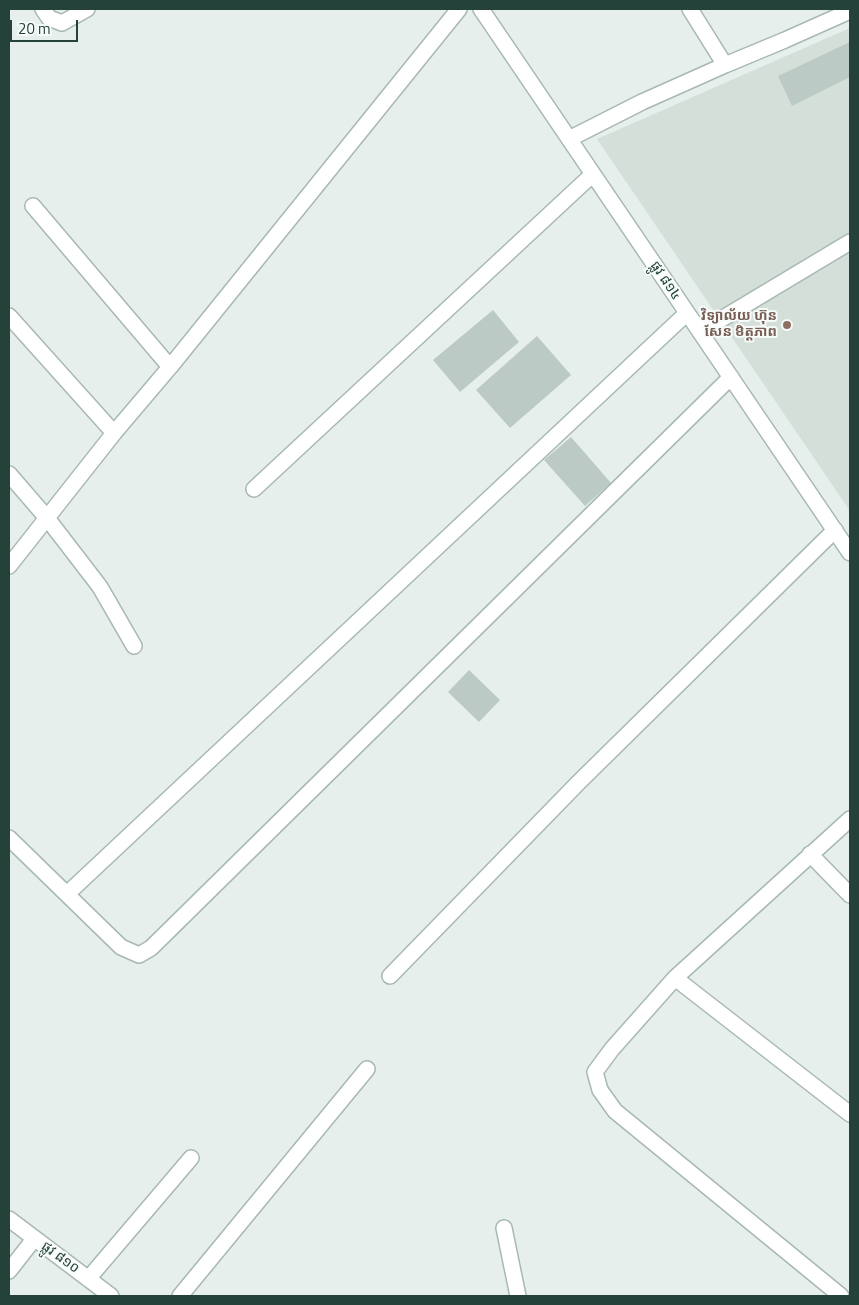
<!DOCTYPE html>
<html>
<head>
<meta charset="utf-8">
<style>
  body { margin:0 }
  #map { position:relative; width:859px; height:1305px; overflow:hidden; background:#e6efeb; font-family:"Titillium Web",sans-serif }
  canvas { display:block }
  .frame { position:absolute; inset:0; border:10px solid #24423a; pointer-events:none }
  .scale { position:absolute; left:10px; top:20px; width:68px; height:22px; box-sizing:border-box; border:2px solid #24423a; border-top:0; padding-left:6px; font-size:15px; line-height:18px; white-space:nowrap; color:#24423a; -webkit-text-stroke:4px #f7fbf9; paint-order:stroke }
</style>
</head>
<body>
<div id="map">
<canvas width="859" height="1305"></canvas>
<div class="frame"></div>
<div class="scale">20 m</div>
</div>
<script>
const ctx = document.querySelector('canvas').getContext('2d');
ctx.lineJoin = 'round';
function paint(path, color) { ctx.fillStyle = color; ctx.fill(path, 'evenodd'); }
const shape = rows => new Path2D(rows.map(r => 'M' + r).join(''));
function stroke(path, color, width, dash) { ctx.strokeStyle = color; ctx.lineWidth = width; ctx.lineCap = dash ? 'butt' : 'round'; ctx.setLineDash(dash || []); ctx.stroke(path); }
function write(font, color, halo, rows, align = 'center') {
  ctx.font = font + ' "Titillium Web","Noto Sans Khmer",sans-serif'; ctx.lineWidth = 4; ctx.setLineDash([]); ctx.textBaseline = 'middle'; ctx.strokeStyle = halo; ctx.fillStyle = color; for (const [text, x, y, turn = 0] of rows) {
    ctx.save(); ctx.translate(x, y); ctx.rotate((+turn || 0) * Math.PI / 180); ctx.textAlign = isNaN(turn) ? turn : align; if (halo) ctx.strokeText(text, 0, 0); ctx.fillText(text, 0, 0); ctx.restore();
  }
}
paint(shape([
  [850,28,850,511,597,139]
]), '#d4dfda');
paint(shape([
  [850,42,850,77,792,106,778,76],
  [493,310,519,342,460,392,433,360],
  [537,336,571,375,510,428,476,390],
  [571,437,611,483,585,506,544,460],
  [469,670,500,700,479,722,448,692]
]), '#bbcac4');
const minor = shape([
  [43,9,49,18,62,23,87,9],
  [481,9,850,553],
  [690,9,725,65],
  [569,139,642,102,725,65,785,40,850,11],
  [33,206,170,367],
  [9,316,114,433],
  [700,332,850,242],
  [9,474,47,518,100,587,134,646],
  [254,489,593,174],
  [9,566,114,433,170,367,459,9],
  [9,838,121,947,139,955,151,948,731,377],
  [810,854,850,895],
  [67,894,687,313],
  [390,976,579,782,835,530],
  [675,978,850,1114],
  [9,1219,111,1296],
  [504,1228,518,1296],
  [9,1271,34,1239],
  [88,1279,191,1158],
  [180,1296,367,1069],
  [841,1296,615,1111,600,1090,595,1072,612,1049,675,978,850,819]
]);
stroke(minor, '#a8b8b2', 18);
stroke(minor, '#fff', 15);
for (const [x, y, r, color] of [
  [787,325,5,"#8d6e63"]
]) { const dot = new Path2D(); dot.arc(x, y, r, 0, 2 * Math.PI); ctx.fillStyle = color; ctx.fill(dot); stroke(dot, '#f7fbf9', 2); }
write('14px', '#24423a', '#f7fbf9', [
  ["ផ្លូវ ៨១៤",665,281,56],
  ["ផ្លូវ ៨១០",60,1258,36]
]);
write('bold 14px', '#785e54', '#f7fbf9', [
  ["វិទ្យាល័យ ហ៊ុន",777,317],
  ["សែន មិត្តភាព",777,333]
], 'right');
</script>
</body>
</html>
